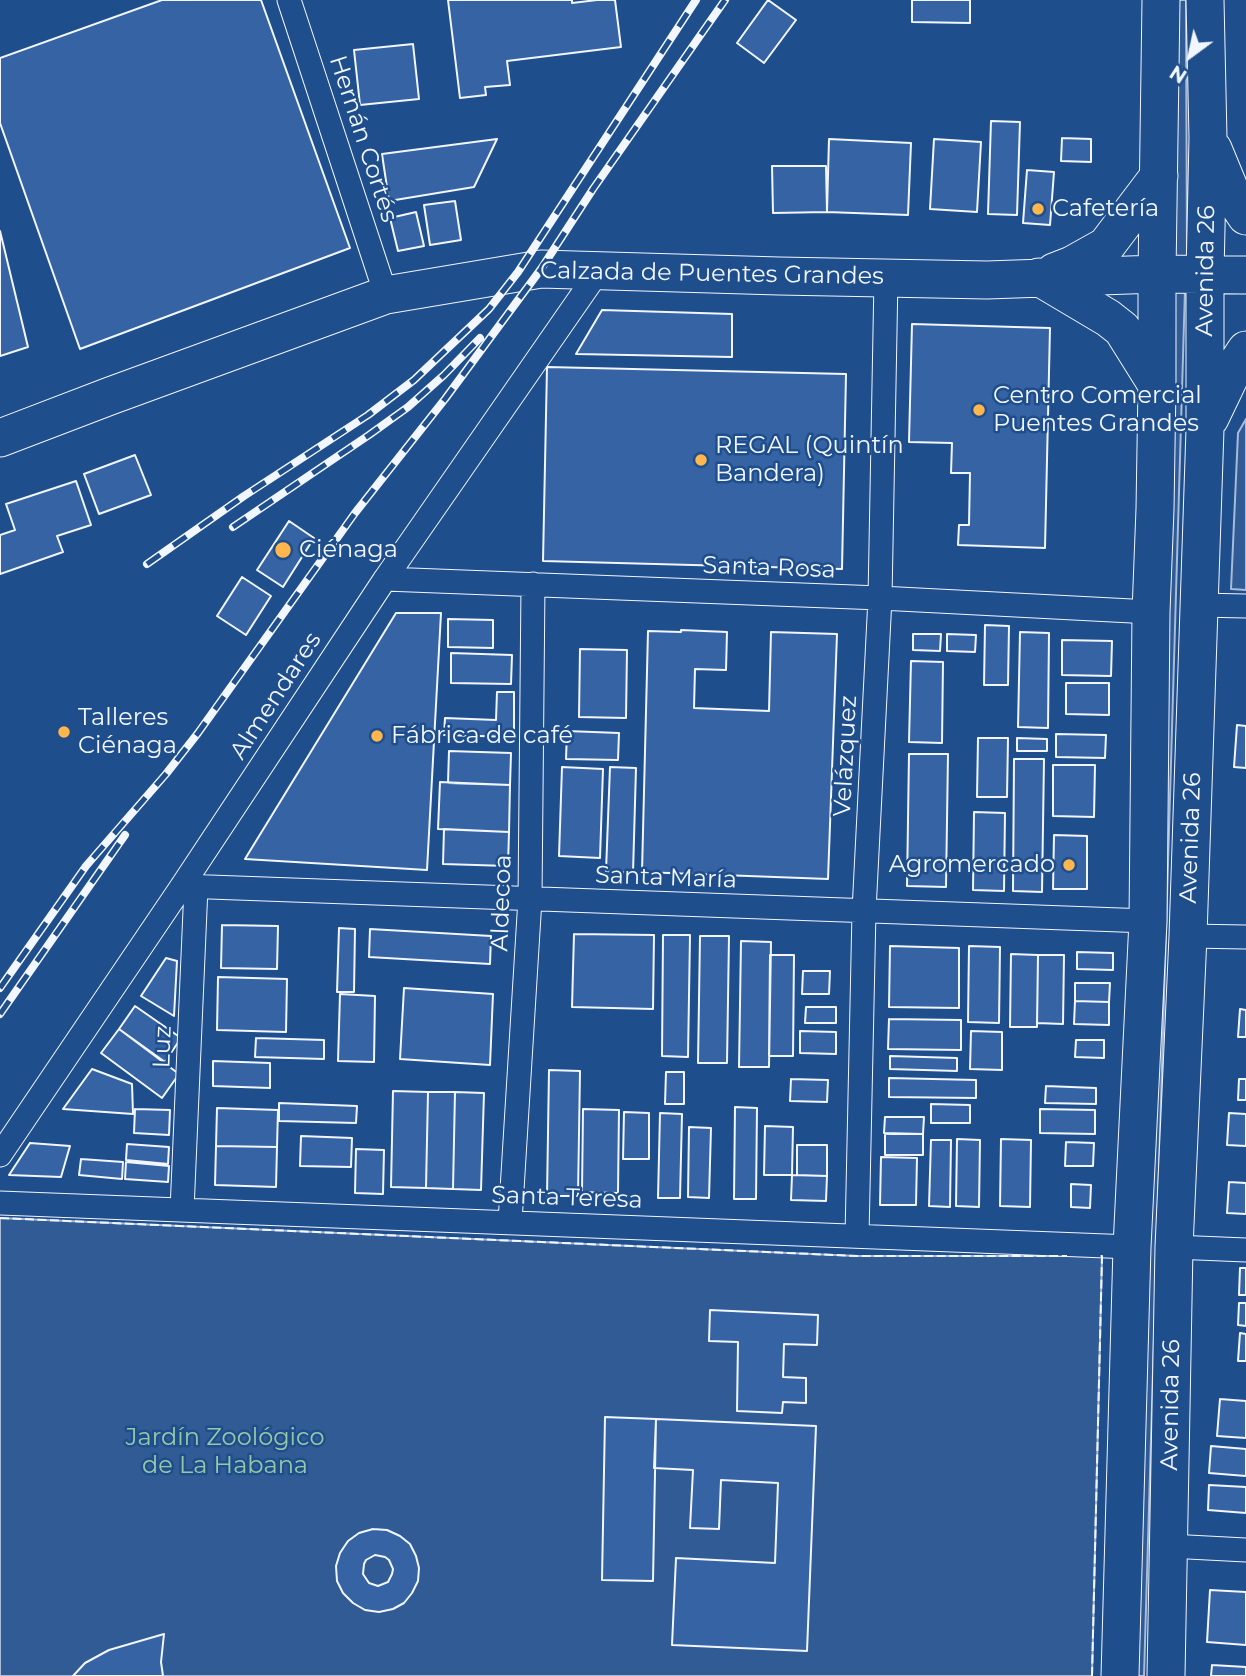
<!DOCTYPE html>
<html>
<head>
<meta charset="utf-8">
<style>
  body { margin:0 }
  #map { position:relative; width:1246px; height:1676px; overflow:hidden; background:#1f4e8c; font-family:Montserrat,sans-serif }
  canvas { display:block }
  .north { position:absolute; left:1155px; top:21px; width:70px; height:70px; -webkit-text-stroke:5px #1f4e8c; paint-order:stroke; rotate:213deg; font-size:19px; font-weight:700; line-height:28px; text-align:center; color:#f2f6ff }
  .north::after { content:''; display:block; margin:auto; width:24px; height:32px; background:#f2f6ff; clip-path:polygon(50% 0,100% 100%,50% 72%,0 100%) }
</style>
</head>
<body>
<div id="map">
<canvas width="1246" height="1676"></canvas>
<div class="north">N</div>
</div>
<script>
const ctx = document.querySelector('canvas').getContext('2d');
ctx.lineJoin = 'round';
function paint(path, color) { ctx.fillStyle = color; ctx.fill(path, 'evenodd'); }
const shape = rows => new Path2D(rows.map(r => 'M' + r).join(''));
function stroke(path, color, width, dash) { ctx.strokeStyle = color; ctx.lineWidth = width; ctx.lineCap = dash ? 'butt' : 'round'; ctx.setLineDash(dash || []); ctx.stroke(path); }
function write(font, color, halo, rows, align = 'center') {
  ctx.font = font + ' Montserrat,sans-serif'; ctx.lineWidth = 5; ctx.setLineDash([]); ctx.textBaseline = 'middle'; ctx.strokeStyle = halo; ctx.fillStyle = color; for (const [text, x, y, turn = 0] of rows) {
    ctx.save(); ctx.translate(x, y); ctx.rotate((+turn || 0) * Math.PI / 180); ctx.textAlign = isNaN(turn) ? turn : align; if (halo) ctx.strokeText(text, 0, 0); ctx.fillText(text, 0, 0); ctx.restore();
  }
}
const green = shape([
  [1176,0,1186,0,1187,259,1175,259,1176,0],
  [1175,287,1185,289,1144,1676,1134,1676,1175,287],
  [1246,419,1246,590,1231,589,1238,433,1246,419],
  [0,1218,857,1256,1102,1256,1092,1676,0,1676,0,1218]
]);
paint(green, '#305b95');
stroke(green, '#a8bbd7', 2);
const building = shape([
  [162,0,261,0,350,248,80,349,0,123,0,58,162,0],
  [448,0,572,0,572,3,597,0,615,0,621,47,507,61,510,85,485,87,486,95,460,98,448,0],
  [768,0,796,20,764,63,737,43,768,0],
  [912,0,970,0,970,23,912,22,912,0],
  [413,44,419,99,360,105,354,50,413,44],
  [991,121,1020,122,1017,215,988,214,991,121],
  [1062,138,1091,139,1091,162,1061,161,1062,138],
  [497,139,474,187,389,201,382,154,497,139],
  [829,139,911,143,908,215,827,212,829,139],
  [934,139,981,142,977,212,930,209,934,139],
  [772,166,826,166,827,212,773,213,772,166],
  [1027,170,1054,172,1050,225,1023,223,1027,170],
  [455,201,461,240,430,245,424,205,455,201],
  [416,212,424,246,398,251,390,218,416,212],
  [0,231,28,347,0,356,0,231],
  [602,310,732,314,732,357,576,354,602,310],
  [912,324,1050,328,1045,548,958,545,959,525,969,525,970,473,951,473,952,443,909,442,912,324],
  [547,367,846,374,842,569,543,561,547,367],
  [135,455,151,495,99,514,84,474,135,455],
  [76,481,91,525,57,536,63,552,0,574,0,535,15,530,6,504,76,481],
  [289,521,314,538,283,587,257,570,289,521],
  [242,577,271,596,246,635,217,616,242,577],
  [396,613,441,613,427,870,245,859,396,613],
  [448,619,493,620,493,648,448,647,448,619],
  [985,625,1009,626,1008,685,984,685,985,625],
  [681,630,727,632,726,670,695,669,694,708,769,711,771,632,837,634,828,879,642,872,648,631,681,632,681,630],
  [1020,632,1049,633,1048,728,1018,727,1020,632],
  [913,634,941,634,940,651,913,650,913,634],
  [947,634,976,635,975,652,947,651,947,634],
  [1062,640,1112,641,1111,676,1062,675,1062,640],
  [580,649,627,650,626,718,579,717,580,649],
  [451,653,512,655,511,684,451,683,451,653],
  [911,661,943,662,942,743,909,742,911,661],
  [1066,683,1109,683,1109,715,1066,714,1066,683],
  [497,692,514,692,514,737,444,735,445,718,496,720,497,692],
  [1237,725,1246,726,1246,768,1234,767,1237,725],
  [567,731,619,733,618,760,566,759,567,731],
  [1056,734,1106,735,1105,758,1056,757,1056,734],
  [978,738,1008,738,1007,797,977,797,978,738],
  [1017,738,1047,739,1047,751,1017,751,1017,738],
  [449,751,511,753,510,785,448,783,449,751],
  [909,754,948,754,946,887,907,886,909,754],
  [1014,759,1044,759,1042,892,1013,891,1014,759],
  [1053,765,1095,765,1094,817,1053,816,1053,765],
  [562,767,603,769,600,858,559,856,562,767],
  [610,767,636,768,633,873,606,871,610,767],
  [440,782,510,785,509,832,438,829,440,782],
  [974,812,1005,813,1004,891,973,890,974,812],
  [444,829,509,832,508,866,443,864,444,829],
  [1054,835,1087,836,1087,889,1053,889,1054,835],
  [222,925,278,926,277,969,221,968,222,925],
  [339,928,355,929,354,992,337,992,339,928],
  [370,929,491,936,490,964,369,957,370,929],
  [574,934,654,935,653,1009,572,1007,574,934],
  [663,935,690,935,688,1057,662,1056,663,935],
  [700,936,729,936,727,1063,698,1063,700,936],
  [741,941,771,942,769,1067,739,1067,741,941],
  [890,946,959,948,959,1008,889,1007,890,946],
  [969,946,1000,947,999,1023,968,1022,969,946],
  [1077,952,1113,953,1113,970,1077,969,1077,952],
  [1011,954,1038,955,1037,1027,1010,1027,1011,954],
  [770,955,794,955,793,1056,769,1056,770,955],
  [1038,955,1064,955,1063,1024,1037,1023,1038,955],
  [166,958,177,961,174,1016,141,996,166,958],
  [803,971,830,971,829,994,802,994,803,971],
  [218,977,287,979,286,1032,217,1030,218,977],
  [1075,983,1110,983,1109,1002,1075,1001,1075,983],
  [404,988,493,994,490,1065,400,1059,404,988],
  [340,994,375,996,374,1062,338,1061,340,994],
  [1075,1001,1109,1002,1109,1025,1074,1024,1075,1001],
  [135,1006,181,1038,165,1062,119,1029,135,1006],
  [806,1007,836,1007,836,1023,805,1023,806,1007],
  [1240,1009,1246,1010,1246,1037,1238,1037,1240,1009],
  [889,1019,961,1020,961,1050,888,1049,889,1019],
  [119,1029,179,1074,162,1098,101,1053,119,1029],
  [800,1031,836,1032,836,1054,800,1053,800,1031],
  [971,1031,1002,1032,1002,1070,970,1069,971,1031],
  [256,1038,324,1040,324,1059,255,1057,256,1038],
  [1076,1040,1104,1040,1104,1058,1075,1057,1076,1040],
  [890,1056,957,1058,957,1071,890,1069,890,1056],
  [213,1061,270,1063,270,1088,213,1086,213,1061],
  [92,1069,132,1084,133,1114,63,1109,92,1069],
  [549,1070,580,1071,578,1196,547,1196,549,1070],
  [666,1072,684,1072,684,1104,665,1104,666,1072],
  [889,1078,976,1080,976,1098,889,1097,889,1078],
  [791,1079,828,1080,827,1102,790,1101,791,1079],
  [1239,1079,1246,1079,1246,1100,1238,1100,1239,1079],
  [1046,1086,1096,1088,1096,1104,1045,1103,1046,1086],
  [393,1091,428,1092,426,1188,391,1187,393,1091],
  [428,1092,455,1092,453,1189,426,1188,428,1092],
  [455,1092,484,1093,481,1190,453,1189,455,1092],
  [279,1103,357,1106,356,1123,279,1121,279,1103],
  [931,1104,970,1105,970,1123,931,1123,931,1104],
  [735,1107,757,1108,756,1199,734,1199,735,1107],
  [217,1108,278,1110,277,1147,216,1146,217,1108],
  [135,1109,170,1110,169,1135,134,1133,135,1109],
  [583,1109,619,1110,618,1193,582,1192,583,1109],
  [1040,1109,1095,1110,1095,1134,1040,1133,1040,1109],
  [624,1112,649,1113,649,1159,623,1159,624,1112],
  [660,1113,682,1114,680,1198,658,1198,660,1113],
  [1229,1113,1246,1114,1246,1146,1227,1145,1229,1113],
  [885,1117,924,1117,923,1134,884,1133,885,1117],
  [765,1126,793,1127,792,1175,764,1175,765,1126],
  [689,1127,711,1128,709,1198,688,1197,689,1127],
  [885,1134,923,1134,923,1155,885,1155,885,1134],
  [301,1136,352,1138,351,1167,300,1166,301,1136],
  [957,1139,980,1140,979,1207,956,1206,957,1139],
  [1001,1139,1031,1140,1030,1207,1000,1206,1001,1139],
  [931,1140,951,1140,950,1207,929,1206,931,1140],
  [1066,1142,1094,1143,1093,1166,1065,1166,1066,1142],
  [30,1143,70,1146,61,1177,9,1175,30,1143],
  [127,1144,169,1147,168,1164,126,1160,127,1144],
  [797,1145,827,1145,827,1176,797,1175,797,1145],
  [216,1146,277,1147,276,1187,215,1185,216,1146],
  [356,1149,384,1150,383,1194,355,1193,356,1149],
  [881,1157,917,1158,916,1205,880,1205,881,1157],
  [81,1159,123,1162,122,1179,79,1175,81,1159],
  [126,1162,169,1166,168,1182,125,1179,126,1162],
  [792,1175,827,1176,826,1201,791,1200,792,1175],
  [1229,1182,1246,1183,1246,1214,1227,1213,1229,1182],
  [1071,1184,1091,1185,1090,1208,1071,1207,1071,1184],
  [1240,1268,1246,1268,1246,1295,1239,1295,1240,1268],
  [1239,1303,1246,1303,1246,1326,1238,1325,1239,1303],
  [710,1310,818,1315,817,1345,784,1344,783,1377,806,1378,806,1403,783,1402,782,1413,737,1411,738,1342,709,1341,710,1310],
  [1240,1333,1246,1334,1246,1361,1238,1361,1240,1333],
  [1220,1399,1246,1401,1246,1438,1217,1436,1220,1399],
  [605,1417,656,1419,653,1581,602,1580,605,1417],
  [656,1419,816,1426,807,1651,672,1645,676,1558,775,1563,778,1483,721,1480,719,1529,690,1528,693,1470,654,1468,656,1419],
  [1211,1446,1246,1449,1246,1476,1209,1473,1211,1446],
  [1209,1485,1246,1487,1246,1513,1208,1510,1209,1485],
  [373,1529,387,1530,400,1536,410,1544,416,1556,419,1568,418,1581,412,1593,404,1603,393,1609,379,1612,365,1610,353,1603,343,1593,337,1581,336,1566,340,1553,348,1541,359,1533,373,1529],
  [375,1555,385,1557,389,1560,393,1569,392,1574,388,1582,378,1586,369,1583,363,1574,364,1564,366,1560,375,1555],
  [1210,1590,1246,1592,1246,1645,1207,1642,1210,1590],
  [164,1634,161,1662,163,1676,73,1676,85,1663,109,1650,164,1634],
  [1212,1665,1246,1667,1246,1676,1211,1676,1212,1665]
]);
paint(building, '#3563a3');
stroke(building, '#f2f6ff', 2);
const minor = shape([
  [289,0,386,295],
  [385,579,880,598,1151,612],
  [1198,605,1246,606],
  [182,886,1148,921],
  [1188,936,1246,937],
  [0,1155,182,886,385,579,600,269],
  [0,1203,1132,1247],
  [182,1210,196,887],
  [510,1222,530,899,533,584],
  [857,1236,864,911,880,598,886,278],
  [1174,1247,1246,1250],
  [1169,1546,1246,1550]
]);
const primary = shape([
  [1213,149,1232,195,1246,216],
  [1054,272,1072,265,1106,246,1159,176],
  [1039,277,1108,318,1122,329,1157,385],
  [1210,418,1234,368,1246,350],
  [0,438,110,396,386,295,541,269,779,276,987,280,1157,274,1246,275],
  [1120,1676,1132,1247,1148,921,1151,612,1155,509,1157,385,1157,274,1161,0],
  [1166,1676,1174,1247,1188,936,1205,429,1205,274,1208,138,1205,0]
]);
stroke(minor, '#f2f6ff', 25);
stroke(primary, '#f2f6ff', 39);
stroke(minor, '#1f4e8c', 23);
stroke(primary, '#1f4e8c', 37);
const rail = shape([
  [233,527,369,435,408,407,444,375,480,338],
  [147,564,244,496,368,415,414,380,489,309,518,272,696,0],
  [0,988,86,866,166,774,198,733,355,513,445,399,541,269,593,189,725,0],
  [0,1014,125,835]
]);
stroke(rail, '#f2f6ff', 8);
stroke(rail, '#1f4e8c', 5, [16]);
stroke(shape([
  [0,1218,857,1256,1067,1256],
  [1092,1676,1102,1256,1098,1256]
]), '#f2f6ff', 2, [9, 3.5]);
for (const [x, y, r, color] of [
  [1038,209,7,"#ffb74d"],
  [979,410,7,"#ffb74d"],
  [701,460,7,"#ffb74d"],
  [283,550,9,"#ffb74d"],
  [64,732,7,"#ffb74d"],
  [377,736,7,"#ffb74d"],
  [1069,865,7,"#ffb74d"]
]) { const dot = new Path2D(); dot.arc(x, y, r, 0, 2 * Math.PI); ctx.fillStyle = color; ctx.fill(dot); stroke(dot, '#1f4e8c', 2.5); }
write('24px', '#f2f6ff', '#1f4e8c', [
  ["Hernán Cortés",363,139,72],
  ["Avenida 26",1206,271,-89],
  ["Calzada de Puentes Grandes",712,274,1],
  ["Santa Rosa",769,568,2],
  ["Almendares",276,696,-57],
  ["Velázquez",846,756,-87],
  ["Avenida 26",1191,838,-88],
  ["Santa María",666,878,2],
  ["Aldecoa",502,903,-88],
  ["Luz",163,1047,-88],
  ["Santa Teresa",567,1198,2],
  ["Avenida 26",1171,1405,-89]
]);
write('24px', '#f2f6ff', '#1f4e8c', [
  ["Cafetería",1052,209],
  ["Centro Comercial",993,396],
  ["Puentes Grandes",993,424],
  ["REGAL (Quintín",715,446],
  ["Bandera)",715,474],
  ["Ciénaga",299,550],
  ["Talleres",78,718],
  ["Ciénaga",78,746],
  ["Fábrica de café",391,736],
  ["Agromercado",1055,865,"right"]
], 'left');
write('24px', '#97c8a6', '#1f4e8c', [
  ["Jardín Zoológico",225,1438],
  ["de La Habana",225,1466]
]);
</script>
</body>
</html>
